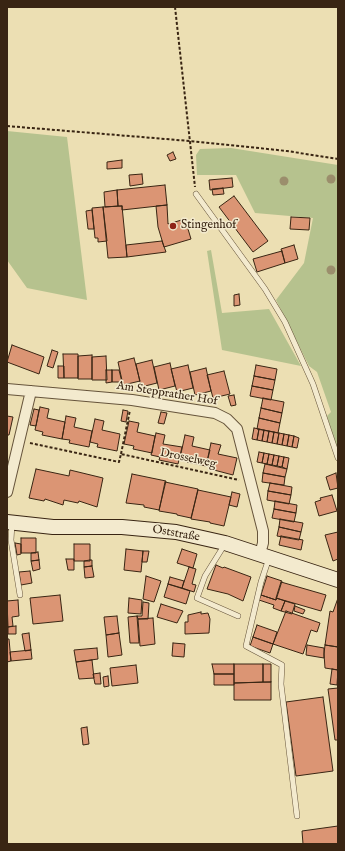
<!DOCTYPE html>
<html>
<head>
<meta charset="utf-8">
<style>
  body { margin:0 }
  #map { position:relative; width:345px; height:851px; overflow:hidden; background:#ecdfb3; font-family:"IM FELL English",serif }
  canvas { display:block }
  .frame { position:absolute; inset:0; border:8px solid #392513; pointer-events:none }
</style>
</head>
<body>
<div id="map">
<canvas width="345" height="851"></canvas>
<div class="frame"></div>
</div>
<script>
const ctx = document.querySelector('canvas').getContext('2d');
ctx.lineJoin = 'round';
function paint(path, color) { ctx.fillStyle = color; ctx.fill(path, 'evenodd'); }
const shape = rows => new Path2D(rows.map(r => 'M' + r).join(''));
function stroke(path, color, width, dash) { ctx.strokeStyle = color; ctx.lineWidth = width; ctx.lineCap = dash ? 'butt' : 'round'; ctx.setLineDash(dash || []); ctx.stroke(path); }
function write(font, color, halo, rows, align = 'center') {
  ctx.font = font + ' "IM FELL English",serif'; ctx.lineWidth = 3; ctx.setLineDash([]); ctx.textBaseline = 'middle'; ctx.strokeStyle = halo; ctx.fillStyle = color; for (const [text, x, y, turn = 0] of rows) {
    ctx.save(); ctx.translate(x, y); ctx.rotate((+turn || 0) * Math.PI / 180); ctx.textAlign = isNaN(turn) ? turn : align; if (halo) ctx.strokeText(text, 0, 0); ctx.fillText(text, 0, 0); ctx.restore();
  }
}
paint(shape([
  [7,131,67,137,87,300,27,288,7,260],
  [231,148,338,165,338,453,327,416,331,412,317,372,309,366,276,300,304,263,313,218,255,213,236,175,197,175,196,155,200,149],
  [211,250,222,313,269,309,301,366,222,350,207,251]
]), '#b6c28e');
const building = shape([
  [173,152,176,159,170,161,167,155,173,152],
  [122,160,122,168,107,169,107,162,122,160],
  [142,174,143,184,130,186,129,175,142,174],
  [232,178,233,187,210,190,209,180,232,178],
  [165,185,167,205,122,210,122,206,118,206,117,190,165,185],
  [223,188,224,194,213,195,212,189,223,188],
  [117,190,118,206,105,207,104,192,117,190],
  [234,196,268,241,253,252,219,207,234,196],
  [167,205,168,224,185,219,191,239,164,247,158,227,156,206,167,205],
  [122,206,127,257,108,258,103,207,122,206],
  [103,207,107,241,98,242,98,238,95,238,92,208,103,207],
  [92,210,94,229,88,229,86,211,92,210],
  [291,217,310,218,309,230,290,229,291,217],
  [162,241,166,252,127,257,126,245,162,241],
  [294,245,298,259,285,263,281,249,294,245],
  [282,251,285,263,257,272,253,259,282,251],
  [239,294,240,305,234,306,234,295,239,294],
  [12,345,44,357,39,374,7,362,12,345],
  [52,350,58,352,53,368,47,366,52,350],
  [63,354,78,354,78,378,64,378,63,354],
  [92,355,92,379,78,379,78,356,92,355],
  [106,356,107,380,92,380,92,357,106,356],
  [134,358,140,381,123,385,118,362,134,358],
  [152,360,157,383,141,387,136,364,152,360],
  [170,363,175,386,159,390,154,367,170,363],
  [188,365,193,388,177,392,171,369,188,365],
  [256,365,277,369,275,380,254,376,256,365],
  [58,366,64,366,64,378,58,378,58,366],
  [206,368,211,391,195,395,190,372,206,368],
  [106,370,112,370,112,382,106,383,106,370],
  [112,370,119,370,122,382,112,382,112,370],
  [224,371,230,394,213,398,207,375,224,371],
  [254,376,275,380,273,390,252,386,254,376],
  [252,386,273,390,271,400,250,396,252,386],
  [234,395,236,405,231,406,228,396,234,395],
  [263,398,284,402,282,413,261,408,263,398],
  [40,407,49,409,47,418,65,422,62,439,42,435,43,432,35,430,40,407],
  [261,408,282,413,280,423,259,418,261,408],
  [34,409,39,410,36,426,30,425,34,409],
  [123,410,128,411,126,422,121,421,123,410],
  [161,412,167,413,164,424,158,423,161,412],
  [7,416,13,417,9,435,7,435,7,416],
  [66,416,76,418,74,427,92,431,89,447,69,443,70,440,62,439,66,416],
  [259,418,280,423,278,433,257,429,259,418],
  [95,419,104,421,102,430,120,434,117,451,97,447,98,444,90,442,95,419],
  [129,421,139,423,137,432,155,436,152,453,133,449,134,446,124,444,129,421],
  [254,428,259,429,257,440,252,439,254,428],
  [259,429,264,430,262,441,257,440,259,429],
  [264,430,269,431,267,442,262,441,264,430],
  [269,431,274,432,272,443,267,442,269,431],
  [274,432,279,433,277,444,272,443,274,432],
  [156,433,165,435,163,444,182,447,178,464,159,460,160,457,151,455,156,433],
  [279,433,284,434,282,445,277,444,279,433],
  [284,434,289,435,287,446,282,445,284,434],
  [185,435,194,437,192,446,210,450,206,466,187,462,188,459,180,458,185,435],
  [289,435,294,436,292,447,287,446,289,435],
  [294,436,299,438,297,448,292,447,294,436],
  [211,443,221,445,218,454,237,458,233,475,214,470,214,468,206,466,211,443],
  [259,452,264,453,262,463,257,462,259,452],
  [264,453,269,454,267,464,262,463,264,453],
  [269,454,274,455,272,465,267,464,269,454],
  [274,455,279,456,277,466,272,465,274,455],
  [279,456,284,457,282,467,277,466,279,456],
  [284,457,289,458,287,469,282,467,284,457],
  [265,464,287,469,285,477,263,473,265,464],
  [36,469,69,476,70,470,103,478,97,507,79,501,78,503,64,500,63,505,45,499,44,501,29,498,36,469],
  [263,473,285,477,284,485,262,482,263,473],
  [336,473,338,488,330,490,326,477,336,473],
  [132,474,166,481,159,510,144,507,144,505,126,503,132,474],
  [165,482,198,489,191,518,177,515,177,514,159,511,165,482],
  [270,483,292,487,291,495,268,491,270,483],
  [198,490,231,497,224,526,210,523,210,522,191,519,198,490],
  [268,491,291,495,289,504,267,500,268,491],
  [232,492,240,494,237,507,229,505,232,492],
  [332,495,337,511,319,516,315,502,321,500,320,498,332,495],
  [275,501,297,505,296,513,274,509,275,501],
  [274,509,296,513,294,522,272,518,274,509],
  [280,519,303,523,301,532,279,527,280,519],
  [279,527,301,532,299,540,277,536,279,527],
  [338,532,338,559,333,561,325,535,338,532],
  [281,536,303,540,301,550,279,545,281,536],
  [21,538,36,538,36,553,21,553,21,538],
  [15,543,21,544,21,554,17,555,15,543],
  [74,544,90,544,90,561,74,561,74,544],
  [126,549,143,551,141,572,124,570,126,549],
  [182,549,197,554,193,568,177,563,182,549],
  [143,551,149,551,147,562,142,562,143,551],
  [38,552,39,560,31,561,31,553,38,552],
  [66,559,74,559,74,570,68,570,66,559],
  [39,560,40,569,33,571,31,561,39,560],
  [90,560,92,560,92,566,84,567,84,561,90,560],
  [216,565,223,568,224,567,251,577,243,601,228,594,207,589,216,565],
  [92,566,94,577,85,578,84,567,92,566],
  [189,567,196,569,192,584,196,585,194,592,182,588,189,567],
  [30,571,32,583,21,585,19,572,30,571],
  [146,576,161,581,154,602,143,599,146,576],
  [267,576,282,581,276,600,261,595,267,576],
  [170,577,184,581,182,588,168,584,170,577],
  [281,582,326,595,321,611,276,598,281,582],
  [168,584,190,591,186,604,164,597,168,584],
  [60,595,63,621,33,624,30,598,60,595],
  [261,595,276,600,276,598,285,601,281,611,273,608,274,605,259,600,261,595],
  [129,598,142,600,141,614,128,613,129,598],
  [338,598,338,647,325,645,330,611,333,612,338,598],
  [18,600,19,616,12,617,13,626,8,627,7,601,18,600],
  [285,601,295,604,292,614,281,611,285,601],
  [143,602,149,603,148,619,138,619,137,616,142,616,143,602],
  [161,604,183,611,177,623,157,617,161,604],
  [295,606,305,610,303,614,294,611,295,606],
  [286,611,320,623,317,632,311,630,303,654,273,644,286,611],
  [201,612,201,614,208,613,210,619,209,633,185,634,185,622,188,622,188,615,201,612],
  [117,616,119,633,106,635,104,617,117,616],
  [137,616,139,643,130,643,128,617,137,616],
  [153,618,155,644,140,646,138,619,153,618],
  [257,625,277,632,273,644,253,637,257,625],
  [16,626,16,634,8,634,8,627,16,626],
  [29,633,31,650,25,651,22,634,29,633],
  [119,633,122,655,108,657,106,635,119,633],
  [253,637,273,644,270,653,250,646,253,637],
  [7,639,9,639,11,661,7,662,7,639],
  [173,643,185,644,184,657,172,656,173,643],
  [307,645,324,648,324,658,306,655,307,645],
  [325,645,338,647,338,670,325,668,324,654,325,645],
  [97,648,98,659,76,662,74,650,97,648],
  [31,650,32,659,11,661,10,652,31,650],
  [92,660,94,678,79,679,76,662,92,660],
  [212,664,234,664,234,674,214,674,212,664],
  [234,664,263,664,263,682,234,683,234,664],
  [263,664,271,664,271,682,263,682,263,664],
  [136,665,138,683,112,686,110,668,136,665],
  [332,669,338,670,337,685,330,684,332,669],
  [100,673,101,684,95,684,93,674,100,673],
  [214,674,234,674,234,685,214,685,214,674],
  [108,676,109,686,104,687,103,677,108,676],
  [271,682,271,700,234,700,234,683,271,682],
  [338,688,338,740,335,740,328,689,338,688],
  [323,697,333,771,296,776,286,702,323,697],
  [87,727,89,744,83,745,81,728,87,727],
  [338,826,338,844,303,844,302,831,338,826]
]);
paint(building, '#db9574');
stroke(building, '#392513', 1);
const lane = shape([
  [196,194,265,289,285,322,313,384,338,458],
  [12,523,11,540,20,595],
  [225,544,205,576,197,598,238,616],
  [269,558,261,582,246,646,282,665,281,684,297,816]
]);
const street = shape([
  [7,389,132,400,215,413,227,419,237,429,263,531,263,543,260,554],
  [7,492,31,391]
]);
const secondary = shape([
  [7,522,53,527,122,527,176,532,225,543,338,580]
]);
stroke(lane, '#66543b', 6);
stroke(street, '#66543b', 12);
stroke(secondary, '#392513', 16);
stroke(shape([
  [175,7,195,187],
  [7,126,190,141,287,151,338,159],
  [30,443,119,462,121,454,239,480],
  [121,454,130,410]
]), '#392513', 2, [3, 2]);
stroke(lane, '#f3eace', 5);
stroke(street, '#f3eace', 10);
stroke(secondary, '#f3eace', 14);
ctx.fillStyle = '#9b8e6c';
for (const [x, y] of [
  [331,179],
  [284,181],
  [331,270]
]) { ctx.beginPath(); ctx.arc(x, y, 4.5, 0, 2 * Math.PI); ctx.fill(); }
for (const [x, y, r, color] of [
  [173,226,4,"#8f2418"]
]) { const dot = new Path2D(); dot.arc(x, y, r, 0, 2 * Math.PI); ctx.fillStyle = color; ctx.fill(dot); stroke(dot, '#f3eace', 1.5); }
write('12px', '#392513', '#f3eace', [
  ["Stingenhof",181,226]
], 'left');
write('12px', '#392513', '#f3eace', [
  ["Am Stepprather Hof",167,394,9],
  ["Drosselweg",188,459,12],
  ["Oststraße",176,534,10]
]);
</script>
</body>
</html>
